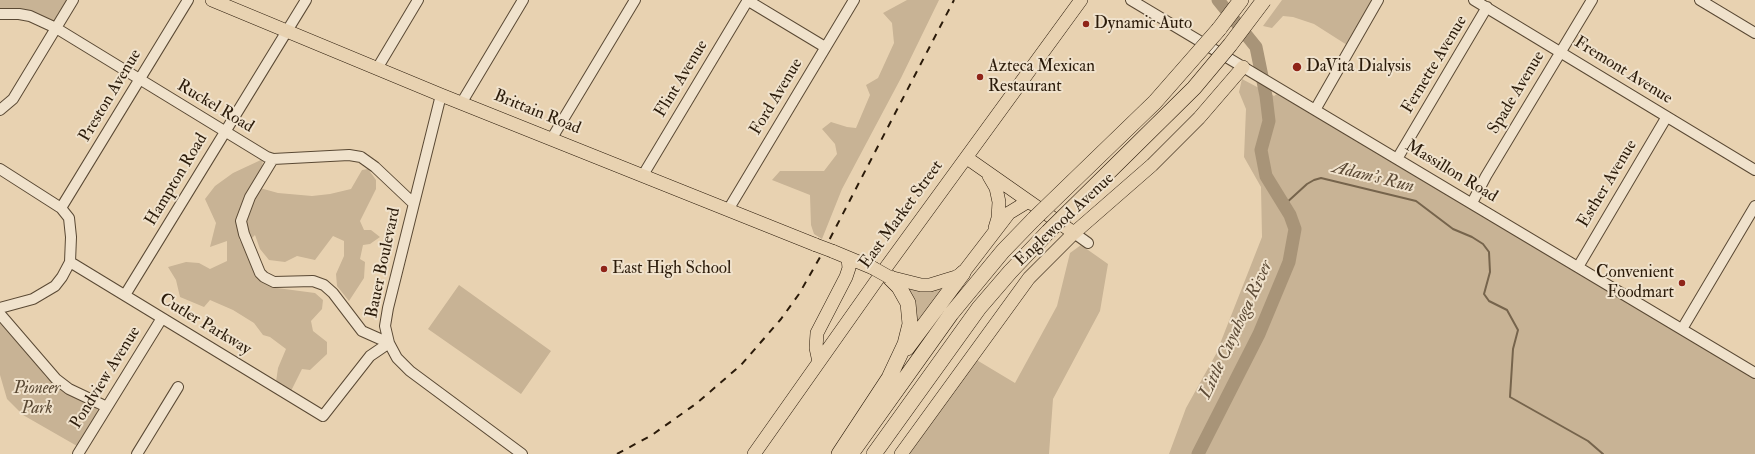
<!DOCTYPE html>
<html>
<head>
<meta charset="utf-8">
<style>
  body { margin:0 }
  canvas { display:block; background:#e8d2b1 }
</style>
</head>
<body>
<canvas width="1755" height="454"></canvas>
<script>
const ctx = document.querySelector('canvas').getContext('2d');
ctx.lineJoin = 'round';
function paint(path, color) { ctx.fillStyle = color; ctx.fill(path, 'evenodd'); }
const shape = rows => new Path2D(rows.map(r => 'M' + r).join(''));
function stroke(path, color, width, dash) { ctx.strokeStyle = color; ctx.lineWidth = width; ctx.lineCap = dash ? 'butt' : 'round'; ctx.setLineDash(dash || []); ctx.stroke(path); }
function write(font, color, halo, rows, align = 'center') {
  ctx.font = font + ' "IM FELL Double Pica",serif'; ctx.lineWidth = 4; ctx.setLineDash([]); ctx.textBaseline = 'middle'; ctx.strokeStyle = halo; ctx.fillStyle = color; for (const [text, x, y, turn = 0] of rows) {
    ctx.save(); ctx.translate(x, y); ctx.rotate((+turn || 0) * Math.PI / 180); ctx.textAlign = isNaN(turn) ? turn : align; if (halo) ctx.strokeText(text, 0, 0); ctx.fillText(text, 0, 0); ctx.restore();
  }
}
paint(shape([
  [0,0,67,0,56,20,51,22,0,11],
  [907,0,939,0,901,78,842,189,822,239,814,234,811,225,810,195,772,180,780,171,824,171,837,154,835,144,822,129,831,122,847,127,856,128,870,95,866,85,878,78,894,43,892,23,883,13],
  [1282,0,1374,0,1347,45,1314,24,1293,17,1283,16,1272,28,1263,26],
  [1242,79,1274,96,1277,94,1755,379,1755,454,1169,454,1186,408,1216,354,1262,237,1261,187,1244,157,1246,109,1239,92],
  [263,159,260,188,278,193,312,196,330,194,351,189,362,170,368,169,376,180,376,189,360,221,364,230,371,230,380,237,370,244,363,245,360,259,365,262,364,278,349,301,337,286,336,274,344,256,344,241,333,236,315,260,297,256,285,262,269,260,260,249,255,235,252,238,239,239,268,284,277,288,315,293,323,300,322,309,311,321,313,331,327,342,327,354,310,370,302,369,291,391,276,382,278,368,286,349,270,337,263,335,254,323,233,310,210,300,204,307,180,297,176,280,168,267,186,262,199,263,210,269,227,261,227,241,210,247,216,223,205,199,215,186,233,173],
  [1081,245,1108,264,1100,311,1053,399,1049,454,908,454,975,359,1015,383,1057,306,1070,253],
  [901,281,949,283,915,331],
  [459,285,551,351,521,394,428,329],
  [0,323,23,347,45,376,62,391,87,401,94,405,98,411,77,446,23,415,7,399,0,375]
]), '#c8b395');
stroke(shape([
  [1284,205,1307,184,1314,180,1321,178,1416,201,1453,229,1472,237,1483,244,1489,252,1490,272,1484,294,1489,301,1507,310,1518,330,1513,349,1510,397,1588,441,1603,454]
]), '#76644c', 2);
stroke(shape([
  [1198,454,1259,334,1289,262,1295,229,1290,215,1266,176,1261,150,1269,121,1266,96,1256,47,1218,0]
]), '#a89478', 13);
const minor = shape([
  [747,0,825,47],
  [1131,0,1755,373],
  [1474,0,1755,170],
  [1700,0,1755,33],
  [0,14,19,14,30,16,56,28,267,157,273,159,349,155,361,157,375,167,413,203],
  [378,67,418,0],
  [441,95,388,308,385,326,389,343,397,358,410,371,522,454],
  [462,102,523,0],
  [0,110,13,99,73,0],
  [1315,110,1378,0],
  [552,138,635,0],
  [273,159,250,197,241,221,244,234,260,273,264,277,274,282,313,281,324,285,333,293,362,331,389,343],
  [1397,159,1487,7],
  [0,169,61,208,69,218,71,237,70,262,62,277,55,286,33,299,0,308],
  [643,175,748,0],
  [1472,203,1486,176,1592,0],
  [61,208,188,0],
  [728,210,854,0],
  [1074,233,1088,243],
  [70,262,323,416,370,356,389,343],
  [1578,267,1666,118],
  [125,295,306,0],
  [0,314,56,379,69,389,107,407],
  [1682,329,1755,206],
  [78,454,162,318],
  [137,454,178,387]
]);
const major = shape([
  [212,0,441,95,816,245],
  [967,158,1074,233],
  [989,176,996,188,999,202,998,218,995,228],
  [832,251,873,268],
  [889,277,921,285,930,285,956,277,963,273,1009,213,1027,202],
  [819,362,816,348,817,333,846,277,849,268,848,258],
  [754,454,879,277,1081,0],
  [901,454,1029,278,1074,233,1152,165,1199,118,1243,67]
]);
const highway = shape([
  [1219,29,1241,0],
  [907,348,963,273],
  [839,454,889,378,905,344,910,324,908,303,899,287,889,277],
  [851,454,951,314,1003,251,1034,219],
  [874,454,979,308,1010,272,1048,232]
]);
stroke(minor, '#5a4934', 12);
stroke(major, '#2b1b0a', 14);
stroke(highway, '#2b1b0a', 16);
stroke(minor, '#f0e2cc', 10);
stroke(major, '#e8d2b1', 13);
stroke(highway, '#e8d2b1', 15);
stroke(shape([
  [617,454,652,435,697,403,741,365,781,319,799,294,823,252,954,0]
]), '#2b1b0a', 2, [7, 7]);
const majorBridge = shape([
  [816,245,832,251],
  [873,268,889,277]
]);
const highwayBridge = shape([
  [1034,219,1155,102,1219,29],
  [1048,232,1194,88,1230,45,1264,0]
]);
stroke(majorBridge, '#2b1b0a', 14, []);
stroke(highwayBridge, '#2b1b0a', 16, []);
stroke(majorBridge, '#e8d2b1', 13);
stroke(highwayBridge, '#e8d2b1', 15);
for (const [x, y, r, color] of [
  [1086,24,4,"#8f2418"],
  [1297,67,5,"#8f2418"],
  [980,77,4,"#8f2418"],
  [604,269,4,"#8f2418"],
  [1682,283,4,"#8f2418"]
]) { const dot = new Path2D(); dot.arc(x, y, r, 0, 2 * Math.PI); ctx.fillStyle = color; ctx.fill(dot); stroke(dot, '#f0e2cc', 1.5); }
write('17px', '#2b1b0a', '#f0e2cc', [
  ["Dynamic Auto",1094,24],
  ["Azteca Mexican",988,67],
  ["Restaurant",988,87],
  ["DaVita Dialysis",1306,67],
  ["East High School",612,269],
  ["Convenient",1674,273,"right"],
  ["Foodmart",1674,293,"right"]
], 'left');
write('17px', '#2b1b0a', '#f0e2cc', [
  ["Fernette Avenue",1435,65,-59],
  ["Fremont Avenue",1623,71,32],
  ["Flint Avenue",682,79,-59],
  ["Spade Avenue",1517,93,-59],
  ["Preston Avenue",111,96,-59],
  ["Ford Avenue",777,97,-59],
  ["Ruckel Road",215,107,31],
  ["Brittain Road",537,113,22],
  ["Massillon Road",1451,172,31],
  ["Hampton Road",177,180,-59],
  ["Esther Avenue",1608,184,-59],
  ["East Market Street",902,215,-54],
  ["Englewood Avenue",1065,220,-43],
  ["Bauer Boulevard",384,263,-78],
  ["Cutler Parkway",205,325,31],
  ["Pondview Avenue",106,378,-58]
]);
write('italic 17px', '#5a4934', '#f0e2cc', [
  ["Pioneer",37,389],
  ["Park",37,409]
]);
write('italic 18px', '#5d4b36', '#f0e2cc', [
  ["Adam's Run",1373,178,14],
  ["Little Cuyahoga River",1237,330,-65]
]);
</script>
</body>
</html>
